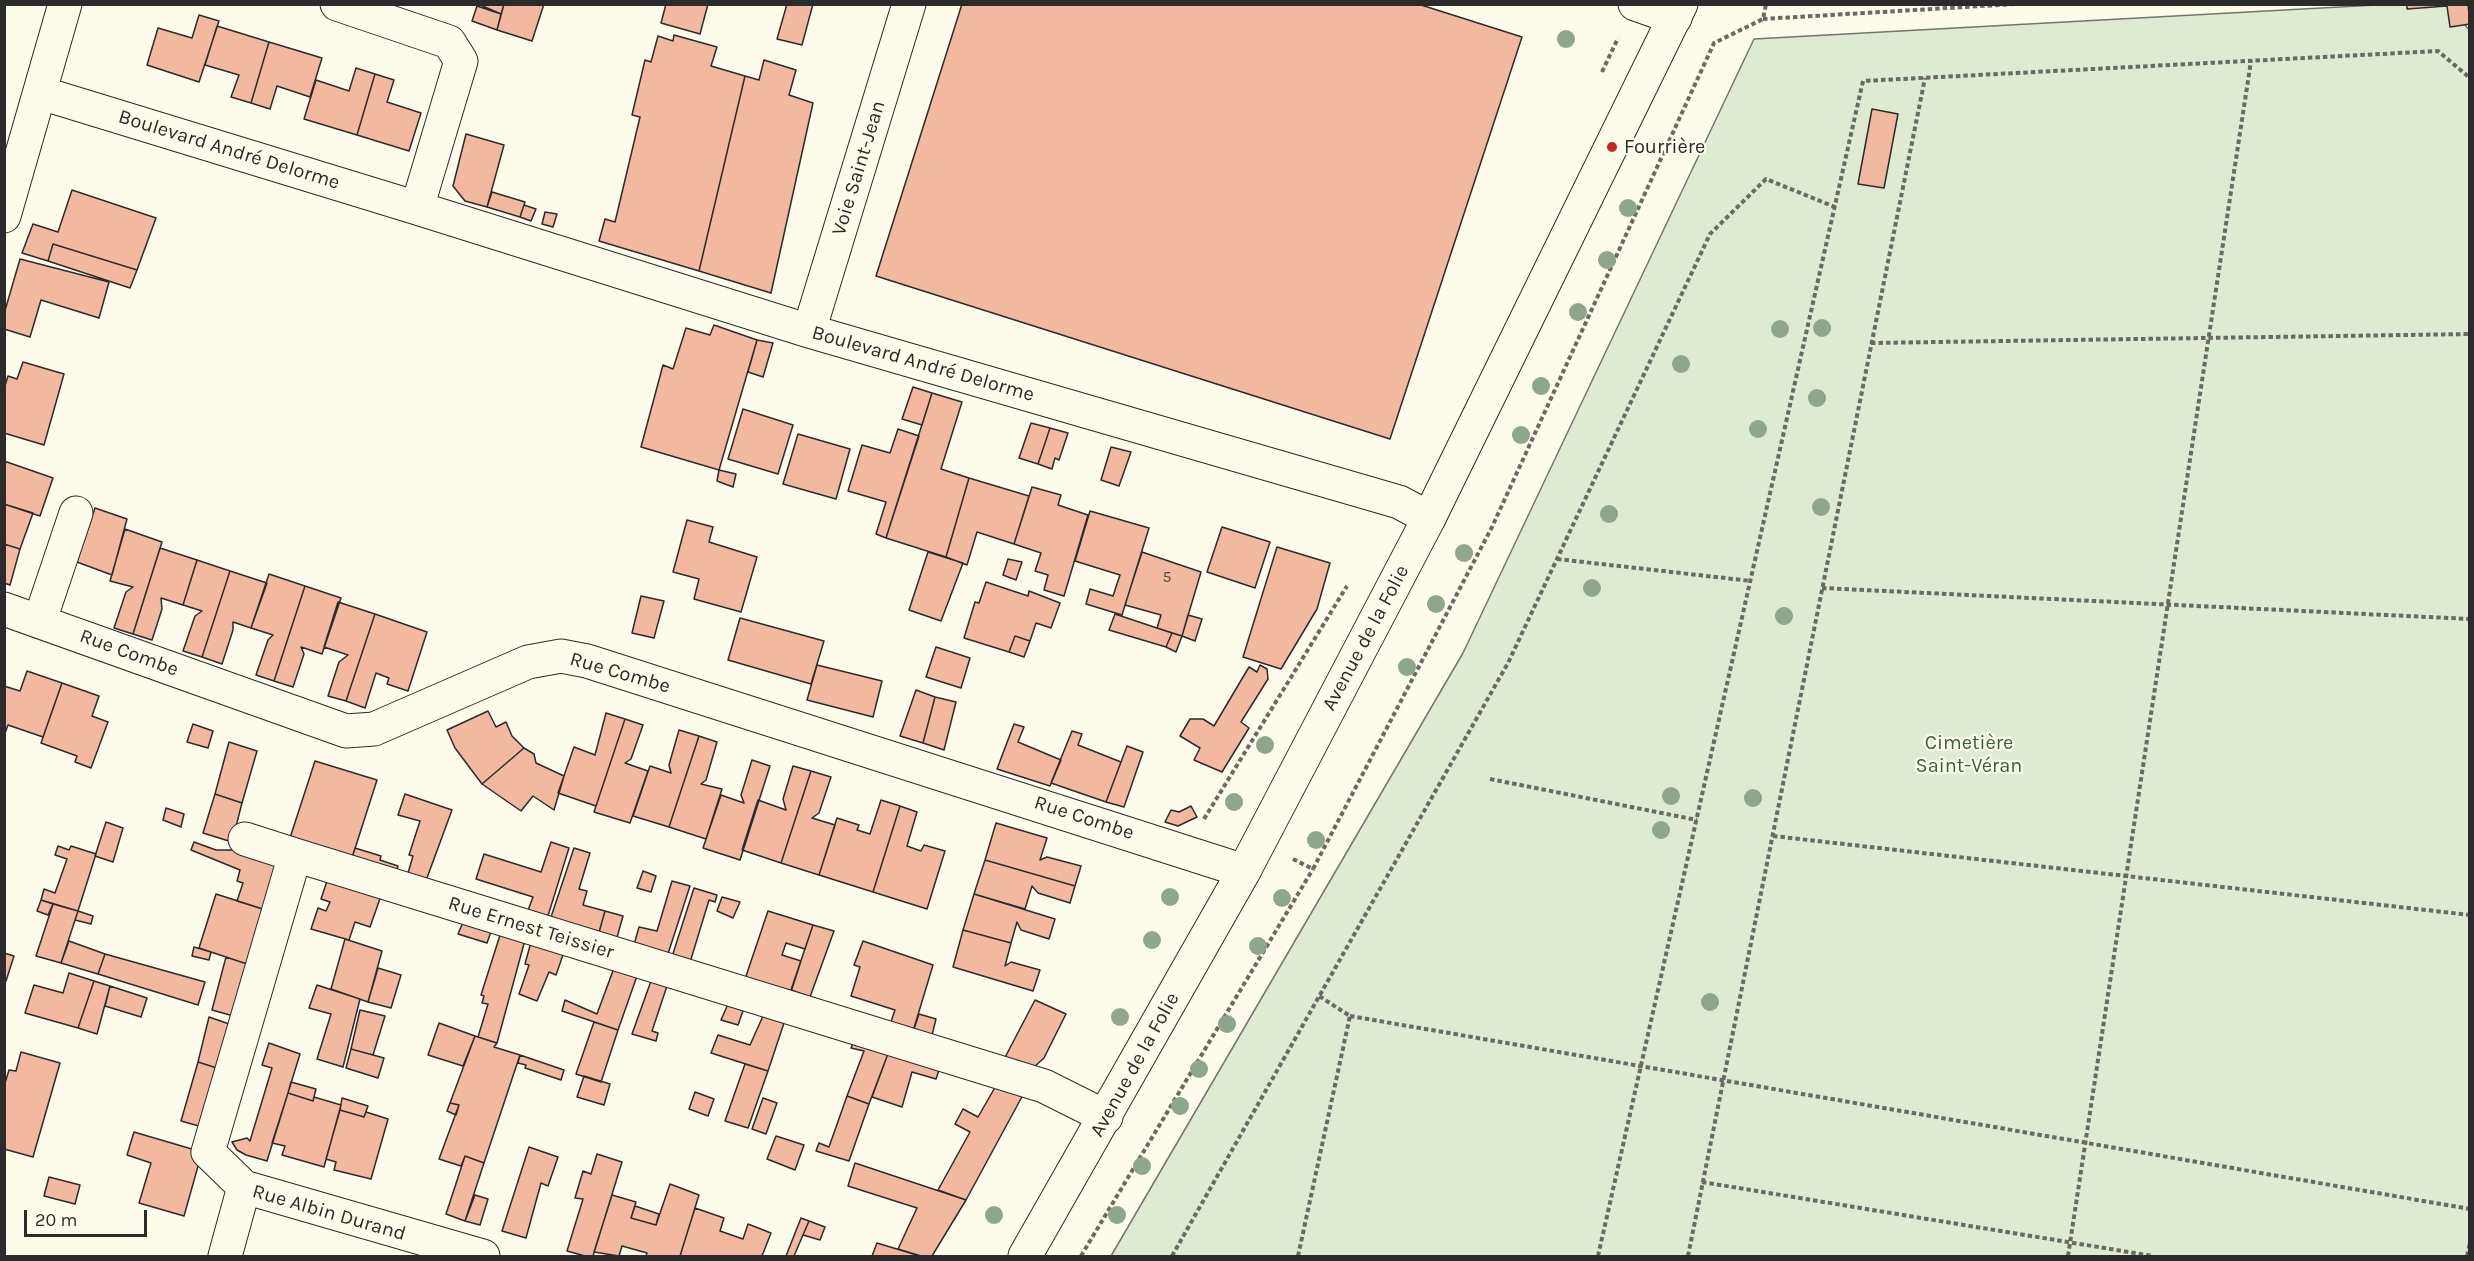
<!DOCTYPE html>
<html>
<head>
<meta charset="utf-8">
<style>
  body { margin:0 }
  #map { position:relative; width:2474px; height:1261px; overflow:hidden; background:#fdfbea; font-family:Karla,sans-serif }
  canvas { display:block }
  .frame { position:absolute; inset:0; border:6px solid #2b2b2b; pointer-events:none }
  .scale { position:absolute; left:24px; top:1210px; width:123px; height:27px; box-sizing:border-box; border:3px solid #2b2b2b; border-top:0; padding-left:8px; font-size:18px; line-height:21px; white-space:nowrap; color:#2b2b2b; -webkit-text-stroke:4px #fdfbea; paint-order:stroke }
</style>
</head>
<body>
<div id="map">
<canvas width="2474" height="1261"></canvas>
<div class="frame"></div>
<div class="scale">20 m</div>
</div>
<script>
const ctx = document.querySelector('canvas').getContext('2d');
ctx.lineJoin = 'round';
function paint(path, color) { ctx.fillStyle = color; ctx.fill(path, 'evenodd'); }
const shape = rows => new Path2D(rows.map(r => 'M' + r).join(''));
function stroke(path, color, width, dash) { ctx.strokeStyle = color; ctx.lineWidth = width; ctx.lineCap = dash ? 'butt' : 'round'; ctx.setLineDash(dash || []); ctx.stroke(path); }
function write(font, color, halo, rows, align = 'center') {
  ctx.font = font + ' Karla,sans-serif'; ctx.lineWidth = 4.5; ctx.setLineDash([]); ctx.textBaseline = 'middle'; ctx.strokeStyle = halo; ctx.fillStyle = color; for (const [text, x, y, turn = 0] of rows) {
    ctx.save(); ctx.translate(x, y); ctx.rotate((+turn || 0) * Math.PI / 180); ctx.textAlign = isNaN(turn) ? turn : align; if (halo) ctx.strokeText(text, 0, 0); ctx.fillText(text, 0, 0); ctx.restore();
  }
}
const green = shape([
  [2376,5,2457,5,2461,20,2470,31,2469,1256,1111,1256,1463,653,1754,39,2376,5]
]);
paint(green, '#deebd1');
stroke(green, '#74746e', 1.5);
const building = shape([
  [478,4,504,4,501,14,478,4],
  [504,4,544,4,532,41,497,30,504,4],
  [666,4,708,4,700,34,661,23,666,4],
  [787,4,813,4,802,45,777,39,787,4],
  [962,4,1418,4,1522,37,1390,439,876,276,962,4],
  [2407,4,2468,4,2470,24,2450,27,2447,6,2407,9,2407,4],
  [477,6,501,14,497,30,472,21,477,6],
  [199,15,219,21,199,82,147,65,158,28,192,38,199,15],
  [217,26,269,42,251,103,231,97,239,75,205,65,217,26],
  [674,35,717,47,711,66,745,76,699,271,599,241,605,219,615,222,640,117,632,115,645,60,651,62,658,36,673,41,674,35],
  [269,42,322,58,310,97,277,86,270,109,251,103,269,42],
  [764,60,796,70,789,95,813,103,771,293,699,271,745,76,759,80,764,60],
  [356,68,375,74,357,135,304,119,316,80,349,91,356,68],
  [375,74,394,80,387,102,421,113,409,151,357,135,375,74],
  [1872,109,1898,114,1884,188,1858,184,1872,109],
  [466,134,504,145,487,207,465,201,453,186,466,134],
  [72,190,156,218,137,270,53,244,48,261,22,253,33,224,58,232,72,190],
  [492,192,525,202,520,217,487,207,492,192],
  [524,205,536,209,531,221,520,217,524,205],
  [545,212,557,214,553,227,542,224,545,212],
  [53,244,137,270,130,288,48,261,53,244],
  [20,259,109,282,99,318,41,300,30,337,4,329,4,314,20,259],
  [714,325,757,340,719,470,641,447,663,365,673,369,686,328,710,335,714,325],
  [757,340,773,343,763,377,748,372,757,340],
  [23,362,64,374,44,445,4,433,4,389,8,376,17,379,23,362],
  [913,387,932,393,922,425,902,419,913,387],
  [932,393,962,402,941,469,969,478,946,557,886,538,932,393],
  [743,409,793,425,778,474,728,459,743,409],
  [1031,423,1050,428,1038,464,1019,458,1031,423],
  [1050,428,1068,433,1059,460,1055,458,1052,469,1038,464,1050,428],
  [898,429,919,436,886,538,876,534,886,502,848,491,862,445,890,453,898,429],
  [798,434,850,449,836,499,783,484,798,434],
  [1111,447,1131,452,1119,486,1101,480,1111,447],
  [4,461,53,478,40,516,4,504,4,461],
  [719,470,736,474,733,487,717,481,719,470],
  [969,478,1029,496,1014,544,977,532,967,565,946,557,969,478],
  [1032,487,1061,495,1058,505,1088,515,1064,596,1044,590,1048,575,1035,571,1041,553,1014,544,1032,487],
  [4,504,33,513,20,549,4,544,4,504],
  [95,508,127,519,112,575,77,562,95,508],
  [1090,511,1149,528,1122,615,1086,604,1090,589,1113,596,1120,575,1075,561,1090,511],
  [687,520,713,527,709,542,757,557,741,612,694,599,699,579,673,572,687,520],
  [1222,527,1270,542,1255,588,1207,572,1222,527],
  [125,529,162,542,133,634,114,628,126,592,133,587,110,581,125,529],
  [4,544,20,549,10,585,4,583,4,544],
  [1277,547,1330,563,1317,609,1281,669,1243,657,1277,547],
  [160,548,197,560,183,605,161,598,162,609,152,640,133,634,160,548],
  [928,552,963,563,941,621,909,610,928,552],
  [1142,552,1201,572,1182,636,1157,628,1161,615,1125,605,1142,552],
  [1008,559,1022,562,1016,580,1003,575,1008,559],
  [197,560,230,571,202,657,183,651,195,616,202,611,183,605,197,560],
  [230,571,267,583,251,628,233,622,233,630,222,664,202,657,230,571],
  [269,574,305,586,274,681,256,675,268,640,273,635,251,628,269,574],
  [986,582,1028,596,1029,591,1060,603,1051,628,1036,623,1030,641,1015,636,1009,652,964,638,975,602,979,603,986,582],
  [305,586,341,598,322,654,301,647,304,654,293,687,274,681,305,586],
  [641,596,664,601,654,638,632,633,641,596],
  [338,602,375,614,346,701,328,696,339,662,348,655,324,647,338,602],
  [375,614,427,632,408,691,387,684,389,678,376,673,365,708,346,701,375,614],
  [1115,614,1172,633,1166,647,1109,630,1115,614],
  [1188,615,1202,619,1195,641,1182,636,1188,615],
  [740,618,824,641,811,684,728,660,740,618],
  [1172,633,1182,636,1176,652,1166,647,1172,633],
  [1015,636,1030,641,1024,657,1009,652,1015,636],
  [936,647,970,658,961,688,926,677,936,647],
  [817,665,882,681,873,717,807,700,817,665],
  [1260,665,1267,669,1268,679,1241,722,1249,728,1222,772,1194,760,1200,748,1180,736,1190,719,1203,719,1214,726,1249,667,1257,672,1260,665],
  [27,671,62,683,43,737,8,725,4,736,4,686,20,691,27,671],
  [62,683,99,696,92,716,108,722,91,768,75,762,77,756,41,743,62,683],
  [916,690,935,697,923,743,900,736,916,690],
  [935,697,956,702,944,750,923,743,935,697],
  [488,711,496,727,506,722,512,736,524,748,482,784,455,748,447,730,488,711],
  [606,713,625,719,596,806,558,793,574,747,595,755,606,713],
  [625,719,643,725,631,759,625,763,648,771,630,823,594,812,625,719],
  [193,724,213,731,208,748,187,742,193,724],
  [1014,724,1024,727,1018,742,1061,760,1050,786,997,769,1014,724],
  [679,730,699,736,669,827,633,816,650,766,671,773,669,765,679,730],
  [1072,731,1082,734,1078,745,1121,762,1106,802,1051,783,1072,731],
  [699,736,717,742,706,780,701,784,722,789,706,839,669,827,699,736],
  [229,742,257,751,242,803,215,794,229,742],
  [1127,746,1143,752,1124,807,1106,802,1127,746],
  [524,748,534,754,536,763,564,776,554,810,533,796,521,811,482,784,524,748],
  [752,760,770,766,740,860,703,848,721,795,744,803,741,795,752,760],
  [315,761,377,780,351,861,289,841,315,761],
  [793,766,811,771,781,863,742,850,758,800,786,810,783,799,793,766],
  [811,771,831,777,819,813,812,818,835,825,819,875,781,863,811,771],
  [215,794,242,803,232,842,203,833,215,794],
  [405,794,452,810,424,886,406,880,413,856,409,855,420,821,398,815,405,794],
  [881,800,900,806,873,892,819,875,837,818,859,825,857,830,870,834,881,800],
  [900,806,917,812,907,846,921,851,924,845,945,851,927,909,873,892,900,806],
  [1191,806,1197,817,1178,826,1165,822,1171,810,1179,812,1191,806],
  [166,808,184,814,181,827,163,820,166,808],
  [106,822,123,828,113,862,95,856,106,822],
  [996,823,1047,838,1040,860,1047,857,1081,866,1075,886,985,860,996,823],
  [194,842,216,850,235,850,282,862,269,911,237,901,243,883,237,881,240,870,191,850,194,842],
  [551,842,569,848,547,919,527,913,533,897,476,879,484,854,541,872,551,842],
  [58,846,69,850,71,846,96,854,78,911,41,900,44,889,55,893,67,859,55,855,58,846],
  [355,848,381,856,380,860,398,866,395,877,351,861,355,848],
  [574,848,590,853,579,889,587,891,583,905,605,911,598,936,550,920,574,848],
  [985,860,1075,886,1070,903,1038,893,1032,886,1025,909,974,894,985,860],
  [643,871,656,876,651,892,637,888,643,871],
  [329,875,382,893,370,927,355,922,349,940,311,929,318,908,326,911,330,902,321,899,329,875],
  [672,881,690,886,664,966,632,952,639,927,657,931,672,881],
  [694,888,717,895,715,902,709,900,688,969,670,963,694,888],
  [216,894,269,911,253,966,199,948,216,894],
  [974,894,1055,919,1049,939,1021,930,1017,922,1011,943,963,930,974,894],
  [722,897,740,902,733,918,717,911,722,897],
  [41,900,53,904,48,915,37,911,41,900],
  [53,904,78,911,61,963,36,956,53,904],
  [78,911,93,916,91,924,75,920,78,911],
  [605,911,623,916,616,941,598,936,605,911],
  [768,911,813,925,805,949,786,943,782,955,801,961,790,995,743,985,768,911],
  [464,920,492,929,487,943,458,934,464,920],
  [813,925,834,931,810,997,791,990,813,925],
  [963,930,1011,943,1005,966,1011,962,1040,970,1033,991,953,967,963,930],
  [501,932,525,940,497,1043,478,1037,488,1004,482,1003,484,996,481,995,501,932],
  [345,939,382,951,368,1002,331,989,345,939],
  [69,941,105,954,98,974,61,963,69,941],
  [863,941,933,965,911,1038,888,1030,895,1010,851,996,860,967,854,965,863,941],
  [531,942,564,952,556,975,549,972,537,1001,519,994,529,965,525,964,531,942],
  [194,947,211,952,209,960,192,956,194,947],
  [4,953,14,956,6,981,4,981,4,953],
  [105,954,205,982,198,1005,98,974,105,954],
  [226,957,253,966,237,1017,212,1010,226,957],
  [378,968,401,975,391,1008,368,1002,378,968],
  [614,968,637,976,618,1030,562,1011,565,1000,597,1014,614,968],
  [69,973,94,981,78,1028,25,1013,34,985,63,993,69,973],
  [94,981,110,986,97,1034,78,1028,94,981],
  [651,981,667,986,652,1031,658,1033,656,1041,632,1034,651,981],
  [317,985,360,999,343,1067,317,1059,331,1014,309,1008,317,985],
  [110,986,147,998,141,1017,105,1006,110,986],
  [1035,1000,1066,1014,1044,1058,1034,1067,1001,1065,1035,1000],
  [728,1004,744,1008,738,1025,721,1020,728,1004],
  [360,1010,385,1016,373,1055,351,1049,360,1010],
  [919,1014,936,1019,930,1043,911,1038,919,1014],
  [763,1016,784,1023,768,1071,711,1053,718,1035,750,1045,763,1016],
  [209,1017,235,1026,223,1070,198,1062,209,1017],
  [594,1022,618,1030,601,1082,576,1074,594,1022],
  [439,1023,475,1036,463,1066,428,1055,439,1023],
  [475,1036,497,1043,494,1047,520,1055,484,1163,465,1156,461,1166,439,1159,459,1105,450,1103,475,1036],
  [854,1041,889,1051,869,1104,847,1096,864,1051,851,1048,854,1041],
  [269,1043,300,1054,267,1161,246,1155,237,1150,232,1142,247,1138,250,1141,272,1068,262,1065,269,1043],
  [351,1049,384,1058,378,1078,346,1068,351,1049],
  [889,1051,940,1067,936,1079,912,1072,902,1107,872,1097,889,1051],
  [21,1052,60,1063,33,1157,4,1149,4,1086,9,1070,16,1071,21,1052],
  [520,1055,564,1070,561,1080,525,1068,526,1065,518,1063,520,1055],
  [198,1062,223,1070,206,1128,181,1121,198,1062],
  [745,1064,768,1071,748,1128,725,1121,745,1064],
  [584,1076,610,1084,604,1105,577,1097,584,1076],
  [291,1082,316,1089,313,1101,288,1093,291,1082],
  [997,1084,1024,1093,966,1200,938,1190,970,1132,955,1124,963,1109,978,1117,997,1084],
  [695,1092,714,1099,708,1116,689,1109,695,1092],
  [288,1093,313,1101,314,1097,341,1105,324,1167,282,1155,285,1146,272,1143,288,1093],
  [847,1096,869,1104,849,1161,816,1151,819,1143,829,1147,847,1096],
  [342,1098,368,1106,364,1117,340,1110,342,1098],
  [763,1098,777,1103,766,1134,752,1129,763,1098],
  [450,1103,459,1105,456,1115,447,1111,450,1103],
  [340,1110,364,1117,366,1112,388,1119,371,1179,334,1170,336,1162,326,1159,340,1110],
  [134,1132,202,1152,184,1216,139,1203,151,1163,127,1155,134,1132],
  [776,1136,804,1145,795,1170,767,1159,776,1136],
  [529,1147,558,1157,548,1186,541,1183,526,1238,502,1231,529,1147],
  [597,1154,622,1162,593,1256,585,1256,567,1251,583,1199,575,1198,583,1171,591,1174,597,1154],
  [465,1156,484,1163,465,1221,446,1214,465,1156],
  [855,1163,966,1200,932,1256,921,1256,898,1249,917,1208,848,1186,855,1163],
  [49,1177,80,1185,75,1204,44,1196,49,1177],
  [670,1184,699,1195,680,1256,646,1256,647,1253,622,1246,619,1256,594,1252,612,1195,636,1202,631,1218,656,1225,670,1184],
  [475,1195,488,1199,480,1225,465,1221,475,1195],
  [635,1206,659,1214,656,1225,631,1218,635,1206],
  [695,1208,724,1218,720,1231,743,1239,748,1224,771,1233,762,1256,680,1256,695,1208],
  [801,1218,809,1221,794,1256,786,1256,801,1218],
  [809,1221,825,1227,820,1240,803,1235,809,1221],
  [877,1243,920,1256,872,1256,877,1243]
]);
paint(building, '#f2b8a0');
stroke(building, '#2b2b2b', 1.5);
const street = shape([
  [337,4,449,42,461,61,417,208,809,331,1399,502,1429,518],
  [1635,4,1675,18],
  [41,93,417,208],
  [4,216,65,4],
  [809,331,909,4],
  [4,609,346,731,374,729,528,662,561,656,587,661,1244,871],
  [40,620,76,513],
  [245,839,295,855],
  [225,1256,244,1187],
  [483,1256,244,1187,208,1152,295,855,1044,1086,1106,1117]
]);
const secondary = shape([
  [1025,1256,1244,871,1429,518,1681,4]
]);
stroke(street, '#2b2b2b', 35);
stroke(secondary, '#2b2b2b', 35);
stroke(shape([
  [1763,19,2016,4],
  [1602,72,1618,38],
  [1871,343,2470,334],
  [1557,559,1751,581],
  [1822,588,2470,619],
  [1490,779,1697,820],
  [1204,819,1347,586],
  [1773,836,2470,915],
  [1293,859,1313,869,1492,527,1714,43,1763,19,1766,4],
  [1350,1016,2470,1209],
  [1702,1182,2153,1256],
  [1081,1256,1313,869],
  [1172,1256,1508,663,1710,234,1766,179,1835,207],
  [1298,1256,1350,1016,1319,996],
  [1598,1256,1863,81,2438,51,2470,78],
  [1688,1256,1925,78],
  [2068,1256,2251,61],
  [2467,1256,2470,1243]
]), '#6a6964', 4, [4.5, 3]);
stroke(street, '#fdfbea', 33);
stroke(secondary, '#fdfbea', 33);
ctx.fillStyle = '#8ea78a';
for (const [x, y] of [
  [1566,39],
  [1628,208],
  [1607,260],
  [1578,312],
  [1822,328],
  [1780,329],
  [1681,364],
  [1541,386],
  [1817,398],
  [1758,429],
  [1521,435],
  [1821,507],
  [1609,514],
  [1464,553],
  [1592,588],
  [1436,604],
  [1784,616],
  [1407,667],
  [1265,745],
  [1671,796],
  [1753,798],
  [1234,802],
  [1661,830],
  [1316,840],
  [1170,897],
  [1282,898],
  [1152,940],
  [1258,946],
  [1710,1002],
  [1120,1017],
  [1227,1024],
  [1199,1069],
  [1180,1106],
  [1142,1166],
  [994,1215],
  [1117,1215]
]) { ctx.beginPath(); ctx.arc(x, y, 9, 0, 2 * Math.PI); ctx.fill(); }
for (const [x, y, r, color] of [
  [1612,147,6,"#c62828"]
]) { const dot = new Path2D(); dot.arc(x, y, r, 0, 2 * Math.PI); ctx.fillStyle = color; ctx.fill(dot); stroke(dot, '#fdfbea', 2); }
write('16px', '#5d4e48', null, [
  ["5",1167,577]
]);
write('20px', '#2b2b2b', '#fdfbea', [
  ["Fourrière",1624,147]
], 'left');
write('20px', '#2b2b2b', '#fdfbea', [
  ["Boulevard André Delorme",229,150,17],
  ["Voie Saint-Jean",859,168,-73],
  ["Boulevard André Delorme",923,364,16],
  ["Avenue de la Folie",1366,638,-62],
  ["Rue Combe",129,653,20],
  ["Rue Combe",620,673,16],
  ["Rue Combe",1084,818,18],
  ["Rue Ernest Teissier",531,928,17],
  ["Avenue de la Folie",1135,1065,-61],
  ["Rue Albin Durand",329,1213,16]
]);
write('20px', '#34623c', '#fdfbea', [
  ["Cimetière",1969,743],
  ["Saint-Véran",1969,766]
]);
</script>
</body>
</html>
